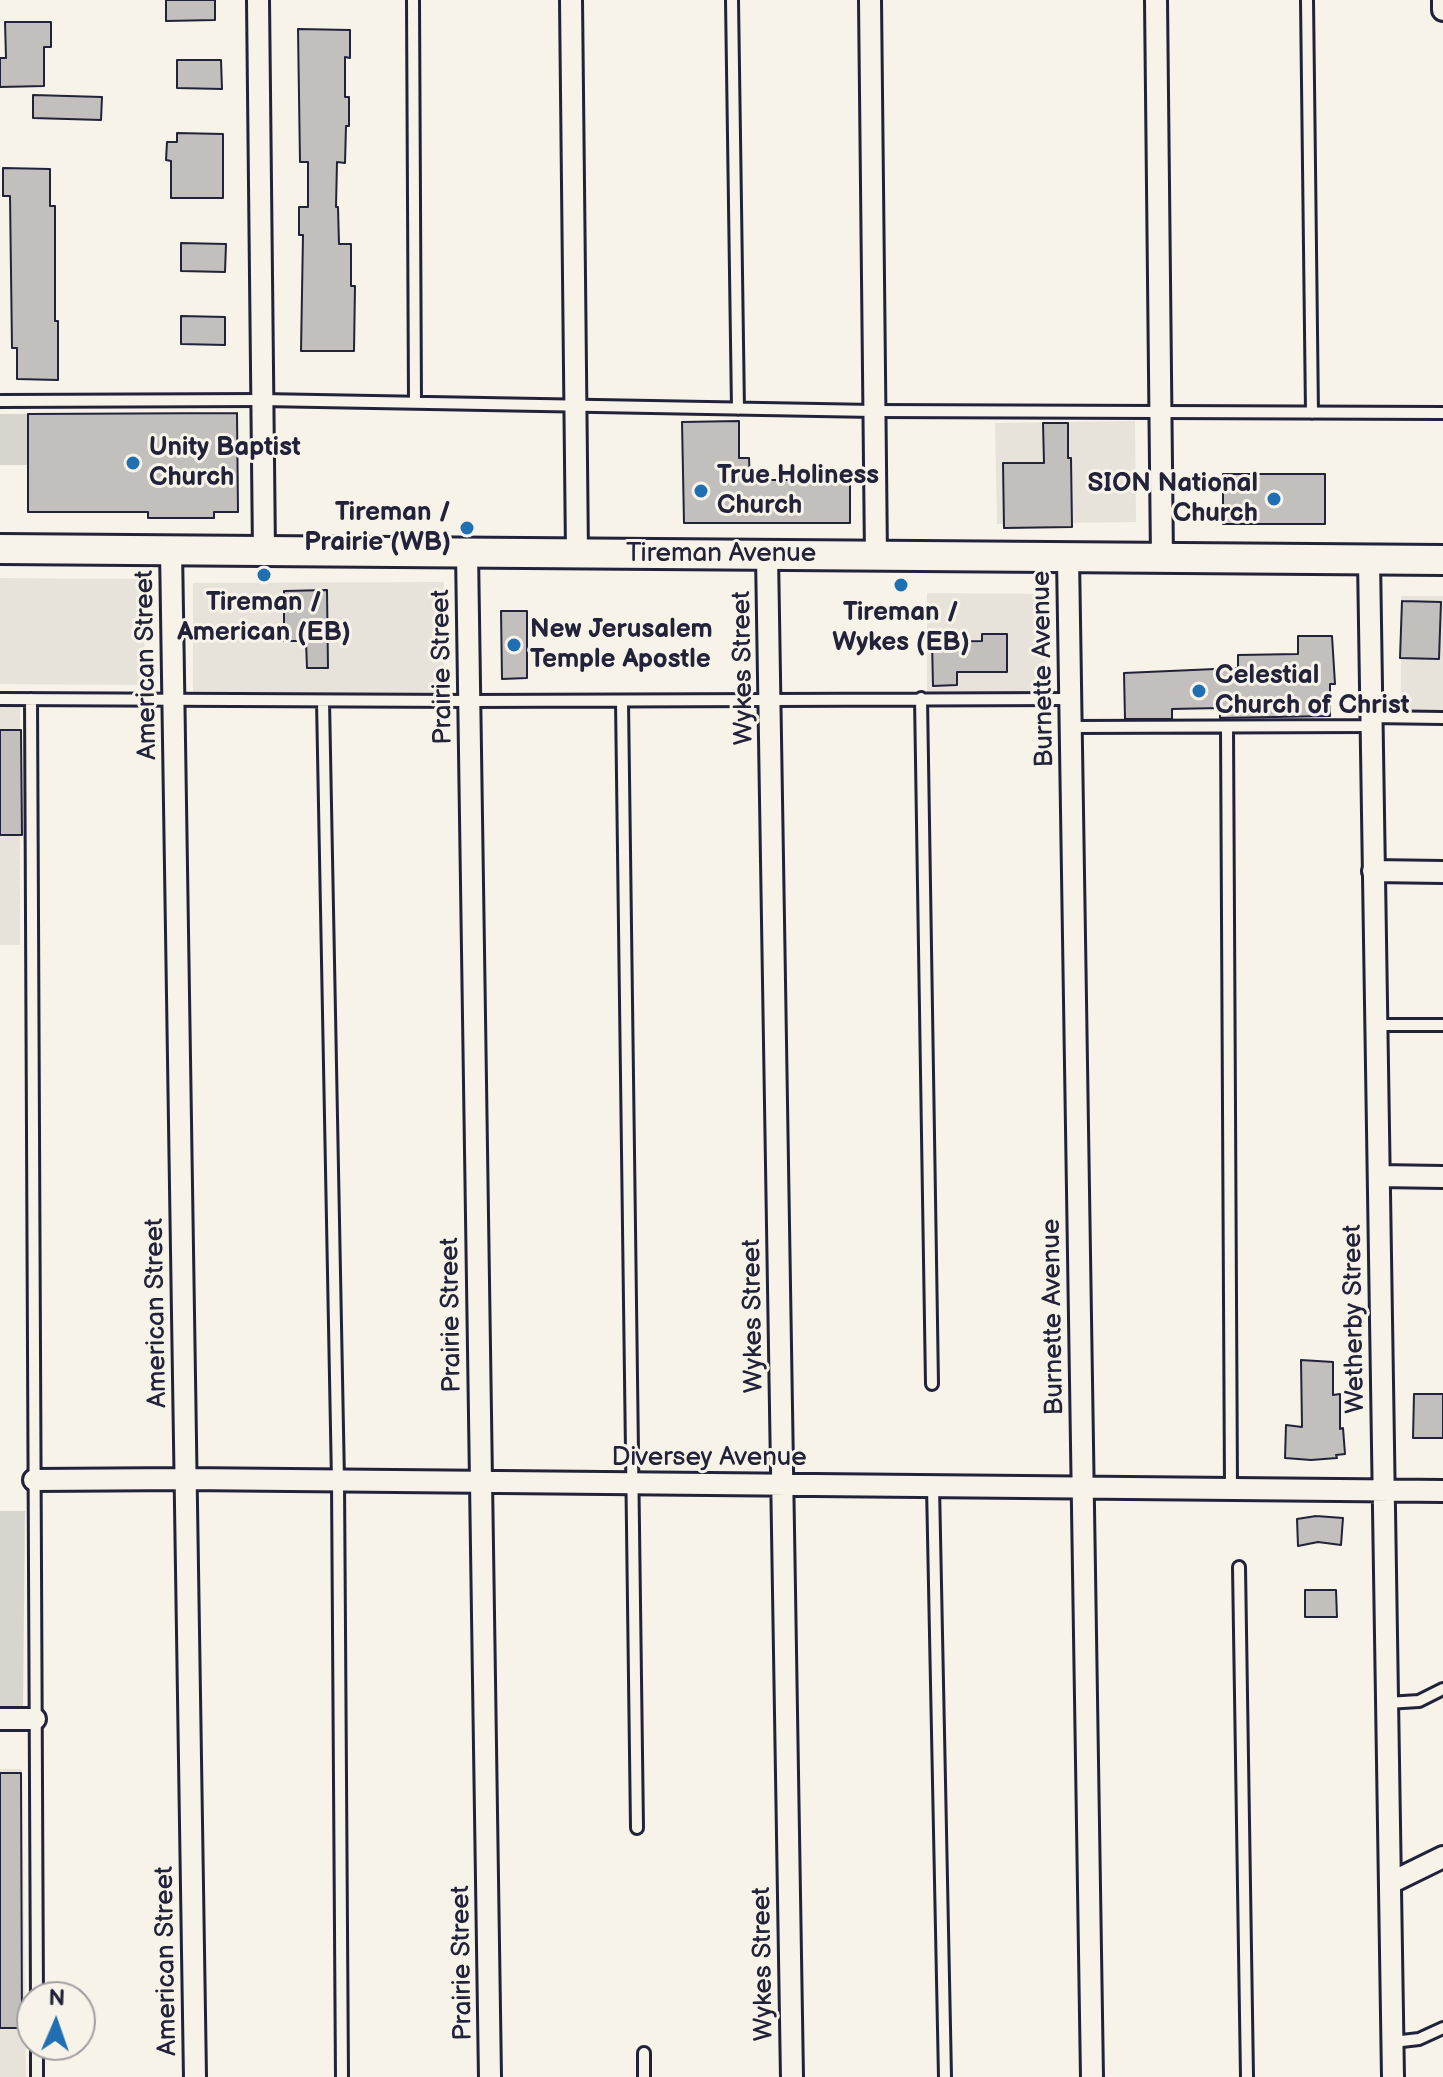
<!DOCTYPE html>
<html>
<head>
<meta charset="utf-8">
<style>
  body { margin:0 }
  #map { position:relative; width:1443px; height:2077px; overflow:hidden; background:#f7f3e8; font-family:"Balsamiq Sans",sans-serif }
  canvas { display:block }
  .north { position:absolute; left:16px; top:1981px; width:80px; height:80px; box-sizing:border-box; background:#f7f3e8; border:2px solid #a29fa3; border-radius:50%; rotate:2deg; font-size:22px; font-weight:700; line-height:32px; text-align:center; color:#22223b }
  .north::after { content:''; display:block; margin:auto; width:28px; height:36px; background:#1f6fb2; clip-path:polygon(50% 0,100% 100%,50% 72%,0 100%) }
</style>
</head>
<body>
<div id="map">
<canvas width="1443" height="2077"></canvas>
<div class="north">N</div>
</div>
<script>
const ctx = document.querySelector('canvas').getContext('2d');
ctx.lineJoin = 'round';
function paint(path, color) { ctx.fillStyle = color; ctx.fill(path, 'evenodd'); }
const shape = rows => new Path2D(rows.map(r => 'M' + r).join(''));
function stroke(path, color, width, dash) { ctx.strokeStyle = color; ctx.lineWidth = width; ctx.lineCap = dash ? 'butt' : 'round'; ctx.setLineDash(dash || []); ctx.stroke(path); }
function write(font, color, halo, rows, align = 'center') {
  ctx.font = font + ' "Balsamiq Sans",sans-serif'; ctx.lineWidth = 6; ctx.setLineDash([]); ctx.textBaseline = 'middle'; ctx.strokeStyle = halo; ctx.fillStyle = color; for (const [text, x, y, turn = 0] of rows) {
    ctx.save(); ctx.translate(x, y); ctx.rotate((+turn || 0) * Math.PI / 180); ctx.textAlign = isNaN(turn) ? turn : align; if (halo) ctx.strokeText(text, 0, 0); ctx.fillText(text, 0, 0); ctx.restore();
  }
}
paint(shape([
  [1135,421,1136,522,997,524,995,423],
  [0,578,145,579,144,685,0,684],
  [444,582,444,693,193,693,193,583],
  [927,593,1046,594,1046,692,927,691],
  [1401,596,1443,596,1443,711,1401,711],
  [0,706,20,706,20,945,0,945],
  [0,1769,22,1769,26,2077,0,2077]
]), '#e7e3db');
paint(shape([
  [0,414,27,414,27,465,0,465],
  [0,1511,25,1511,23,1707,0,1707]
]), '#d8d5cf');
const building = shape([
  [166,0,215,0,215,20,166,21,166,0],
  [5,22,51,22,51,47,44,47,44,86,0,87,0,58,6,58,5,22],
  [298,29,350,30,350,58,345,57,345,97,349,97,349,126,346,126,345,163,337,162,336,207,338,207,339,244,351,244,351,286,355,286,354,351,301,351,303,235,299,235,299,207,308,207,308,162,300,162,298,29],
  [177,60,221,60,222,89,177,88,177,60],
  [33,95,102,97,101,120,33,118,33,95],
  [177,133,223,134,223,198,171,198,171,161,166,160,167,142,177,142,177,133],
  [3,168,50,169,50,206,55,206,55,321,58,321,58,380,17,379,17,348,12,348,10,196,3,196,3,168],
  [181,243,226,244,225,272,181,271,181,243],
  [181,316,225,317,225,345,181,344,181,316],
  [237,413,238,512,214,512,214,518,148,518,148,512,28,512,28,414,237,413],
  [739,421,739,458,749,458,750,480,850,480,850,523,684,523,682,422,739,421],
  [1043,423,1068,423,1068,458,1071,458,1072,527,1004,528,1003,463,1044,463,1043,423],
  [1223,474,1325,474,1325,524,1223,524,1223,474],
  [327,590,328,668,307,668,306,641,284,641,284,591,327,590],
  [1402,601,1441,602,1439,659,1400,658,1402,601],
  [501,611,527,611,527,678,502,679,501,611],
  [982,634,1007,634,1007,672,957,672,957,685,933,686,932,642,982,641,982,634],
  [1298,636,1332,636,1335,684,1330,684,1330,716,1220,718,1220,708,1172,709,1172,719,1125,719,1124,673,1238,668,1238,655,1298,654,1298,636],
  [0,730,21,730,22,835,0,835,0,730],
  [1301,1360,1333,1362,1333,1395,1340,1394,1340,1429,1343,1428,1345,1454,1336,1455,1337,1458,1311,1460,1285,1458,1286,1425,1302,1427,1301,1360],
  [1414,1394,1443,1394,1443,1438,1413,1438,1414,1394],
  [1316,1516,1343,1518,1341,1545,1318,1542,1298,1546,1297,1519,1316,1516],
  [1305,1590,1336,1590,1337,1617,1305,1617,1305,1590],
  [0,1773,21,1773,22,2028,0,2028,0,1773]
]);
paint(building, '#c2bfbd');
stroke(building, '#22223b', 2);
const lane = shape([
  [413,0,415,402],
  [732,0,738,409],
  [1307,0,1312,413],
  [0,401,262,400,874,411,1443,413],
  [921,698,932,1384],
  [0,699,469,701,1070,699],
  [31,699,37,1997],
  [323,701,338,1481,342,2077],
  [622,701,637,1828],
  [1371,717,1443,718],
  [1071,727,1371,726],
  [1227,727,1231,1488],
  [1376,1025,1443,1025],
  [933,1486,945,2077],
  [1239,1567,1247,2077],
  [1387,1703,1419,1701,1443,1689],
  [1393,2042,1419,2039,1443,2028],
  [37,2045,37,2077],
  [644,2053,644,2077]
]);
const street = shape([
  [258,0,264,551],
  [571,0,577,553],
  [870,0,876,556],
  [1156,0,1162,558],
  [1443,0,1443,10],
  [171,549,195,2077],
  [467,552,490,2077],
  [767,555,792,2077],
  [1068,557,1092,2077],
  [1369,560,1393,2077],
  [1373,871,1443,872],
  [1379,1176,1443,1177],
  [34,1480,185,1479,1443,1491],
  [0,1719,35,1719],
  [1390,1883,1443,1857]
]);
const secondary = shape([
  [0,549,1443,560]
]);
stroke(lane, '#22223b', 16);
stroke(street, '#22223b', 26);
stroke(secondary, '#22223b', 34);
stroke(lane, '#f7f3e8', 10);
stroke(street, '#f7f3e8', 20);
stroke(secondary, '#f7f3e8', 28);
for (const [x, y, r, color] of [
  [133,463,8,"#1f6fb2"],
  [701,491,8,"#1f6fb2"],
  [1274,499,8,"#1f6fb2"],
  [467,528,8,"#1f6fb2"],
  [264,575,8,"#1f6fb2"],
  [901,585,8,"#1f6fb2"],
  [514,645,8,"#1f6fb2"],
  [1199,691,8,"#1f6fb2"]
]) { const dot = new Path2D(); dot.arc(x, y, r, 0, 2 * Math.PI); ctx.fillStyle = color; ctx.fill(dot); stroke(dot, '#f7f3e8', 3); }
write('bold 26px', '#22223b', '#f7f3e8', [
  ["Unity Baptist",149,448],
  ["Church",149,478],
  ["True Holiness",717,476],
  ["Church",717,506],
  ["SION National",1258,484,"right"],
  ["Church",1258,514,"right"],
  ["Tireman /",451,513,"right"],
  ["Prairie (WB)",451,543,"right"],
  ["Tireman /",264,603,"center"],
  ["American (EB)",264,633,"center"],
  ["Tireman /",901,613,"center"],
  ["Wykes (EB)",901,643,"center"],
  ["New Jerusalem",530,630],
  ["Temple Apostle",530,660],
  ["Celestial",1215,676],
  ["Church of Christ",1215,706]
], 'left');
write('26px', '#22223b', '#f7f3e8', [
  ["Tireman Avenue",721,554],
  ["American Street",147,665,-91],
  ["Prairie Street",443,667,-91],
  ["Wykes Street",744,668,-91],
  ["Burnette Avenue",1044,669,-91],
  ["American Street",157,1313,-91],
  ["Prairie Street",452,1315,-91],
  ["Wykes Street",754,1316,-91],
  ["Burnette Avenue",1054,1317,-91],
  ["Wetherby Street",1355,1319,-91],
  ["Diversey Avenue",709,1458],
  ["American Street",167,1961,-91],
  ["Prairie Street",463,1963,-91],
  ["Wykes Street",764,1964,-91]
]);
</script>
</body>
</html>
